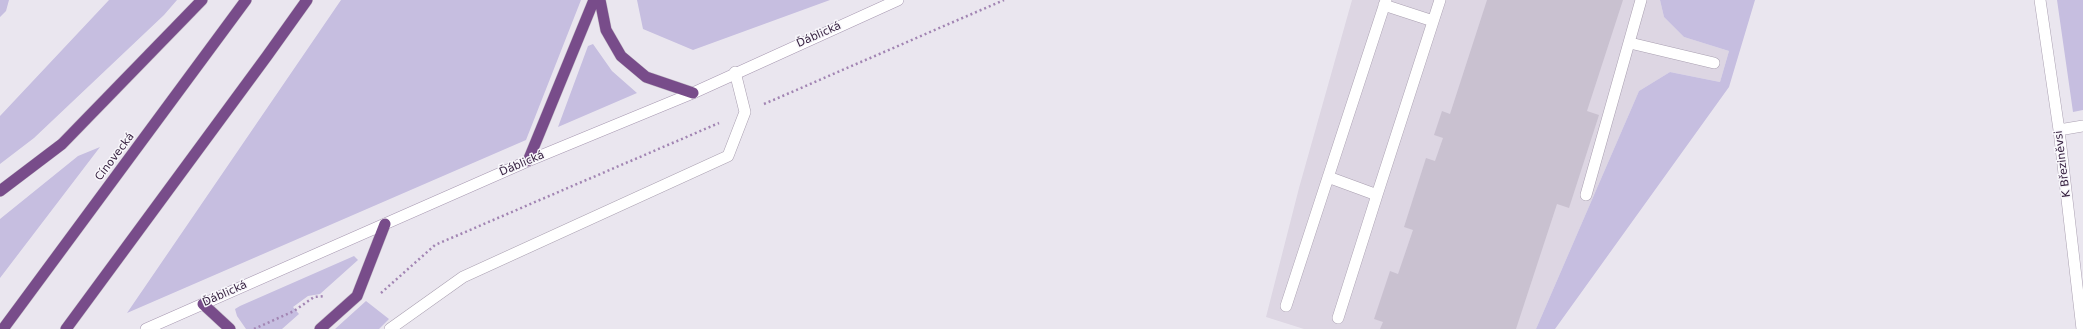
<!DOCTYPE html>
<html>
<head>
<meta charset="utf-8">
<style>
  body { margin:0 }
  canvas { display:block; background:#eae6ef }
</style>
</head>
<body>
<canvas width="2083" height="329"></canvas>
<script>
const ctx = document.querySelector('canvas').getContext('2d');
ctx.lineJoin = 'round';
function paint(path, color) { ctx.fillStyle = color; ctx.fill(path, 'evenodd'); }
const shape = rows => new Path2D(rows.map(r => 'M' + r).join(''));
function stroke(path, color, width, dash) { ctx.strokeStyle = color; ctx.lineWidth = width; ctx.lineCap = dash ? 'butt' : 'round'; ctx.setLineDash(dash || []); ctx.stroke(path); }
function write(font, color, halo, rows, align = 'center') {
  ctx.font = font + ' "DejaVu Sans",sans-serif'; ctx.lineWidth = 3; ctx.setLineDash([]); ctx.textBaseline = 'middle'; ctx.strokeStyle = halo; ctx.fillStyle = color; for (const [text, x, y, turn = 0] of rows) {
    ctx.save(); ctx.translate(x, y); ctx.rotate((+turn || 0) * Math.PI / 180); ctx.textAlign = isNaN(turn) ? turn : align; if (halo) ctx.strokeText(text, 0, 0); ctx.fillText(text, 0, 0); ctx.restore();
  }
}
paint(shape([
  [1352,0,1660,0,1664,17,1684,37,1729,51,1720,82,1670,72,1639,91,1536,329,1304,329,1266,317,1299,188]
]), '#ddd6e3');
paint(shape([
  [0,0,9,0,6,11,0,17],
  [109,0,177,0,164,15,34,138,0,164,0,116],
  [341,0,581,0,526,140,127,313],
  [637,0,830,0,693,50,643,29],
  [1660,0,1755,0,1729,87,1555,329,1536,329,1639,91,1670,72,1720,82,1729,51,1684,37,1664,17],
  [2057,0,2083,0,2083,110,2073,112],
  [593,44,612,71,637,93,558,127,588,46],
  [100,147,0,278,0,219,78,156],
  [354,256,358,260,320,294,308,296,293,307,299,314,282,329,246,329,237,316,235,309,240,306],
  [366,301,389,319,379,329,335,329]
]), '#c6bee0');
paint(shape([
  [1487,0,1623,0,1587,111,1599,115,1569,208,1557,204,1516,329,1380,329,1383,322,1374,319,1390,271,1398,274,1413,230,1404,227,1426,158,1435,161,1443,138,1434,135,1442,111,1450,114]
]), '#c9c1d0');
const service = shape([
  [1384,5,1433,21],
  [1630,43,1714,63],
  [1328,177,1377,195,1440,0],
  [1586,195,1641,0],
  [1286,306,1386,0],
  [1338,318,1377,195],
  [390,329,463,277,728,156,745,112,735,72]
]);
const minor = shape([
  [2040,0,2059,130,2082,329],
  [2059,130,2083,126]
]);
const secondary = shape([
  [146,329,528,161,693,93,898,0]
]);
const trunk = shape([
  [600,0,606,30,621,56,646,77,693,93],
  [528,161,594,0],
  [0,191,62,144,202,0],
  [203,304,230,329],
  [3,329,246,0],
  [66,329,267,56,307,0],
  [320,329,357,296,385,224]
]);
stroke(service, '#aaa0b1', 12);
stroke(minor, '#aaa0b1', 12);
stroke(secondary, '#a697b0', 12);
stroke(trunk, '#c7c1ca', 12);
stroke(shape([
  [764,104,1004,0],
  [381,293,435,245,719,123],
  [254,329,294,311,314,297,325,296]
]), '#a285b3', 2.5, [2, 3]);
stroke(service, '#fff', 11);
stroke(minor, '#fff', 11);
stroke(secondary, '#fff', 11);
stroke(trunk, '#784c8a', 11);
write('11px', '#382342', '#f8f7fb', [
  ["Ďáblická",819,35,-24],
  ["Cínovecká",115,157,-53],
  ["Ďáblická",522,164,-23],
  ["K Březiněvsi",2063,164,-97],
  ["Ďáblická",225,294,-24]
]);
</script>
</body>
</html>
